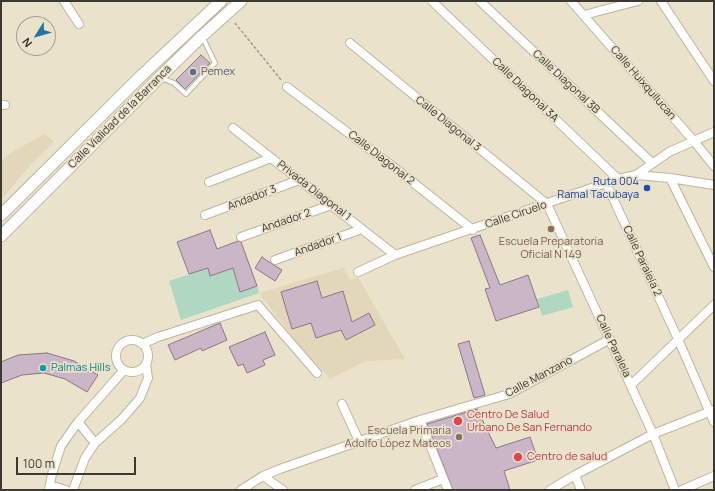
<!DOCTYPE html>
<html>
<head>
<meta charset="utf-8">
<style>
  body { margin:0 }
  #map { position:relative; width:715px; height:491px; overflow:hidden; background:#ebe2cb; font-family:Manrope,sans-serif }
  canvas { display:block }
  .frame { position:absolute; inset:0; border:2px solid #3c3930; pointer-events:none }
  .north { position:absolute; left:16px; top:16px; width:40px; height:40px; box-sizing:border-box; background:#ebe2cb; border:1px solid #a59e8d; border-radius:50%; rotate:233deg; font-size:11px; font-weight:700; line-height:16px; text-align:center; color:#3c3930 }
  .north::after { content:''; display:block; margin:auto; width:14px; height:18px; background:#2772a5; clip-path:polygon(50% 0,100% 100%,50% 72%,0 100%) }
  .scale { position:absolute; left:16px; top:457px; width:120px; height:18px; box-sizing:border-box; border:2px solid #3c3930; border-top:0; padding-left:5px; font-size:12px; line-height:14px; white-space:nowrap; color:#3c3930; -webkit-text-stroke:3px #ebe2cb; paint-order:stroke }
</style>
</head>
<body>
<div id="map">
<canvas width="715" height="491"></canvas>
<div class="frame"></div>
<div class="north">N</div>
<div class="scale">100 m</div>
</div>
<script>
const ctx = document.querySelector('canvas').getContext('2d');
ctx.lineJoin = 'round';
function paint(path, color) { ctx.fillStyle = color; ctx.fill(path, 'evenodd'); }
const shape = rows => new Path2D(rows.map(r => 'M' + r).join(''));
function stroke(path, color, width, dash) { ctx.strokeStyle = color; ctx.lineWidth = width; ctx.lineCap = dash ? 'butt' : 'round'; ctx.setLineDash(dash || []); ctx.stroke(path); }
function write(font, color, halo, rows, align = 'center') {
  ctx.font = font + ' Manrope,sans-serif'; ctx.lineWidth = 3.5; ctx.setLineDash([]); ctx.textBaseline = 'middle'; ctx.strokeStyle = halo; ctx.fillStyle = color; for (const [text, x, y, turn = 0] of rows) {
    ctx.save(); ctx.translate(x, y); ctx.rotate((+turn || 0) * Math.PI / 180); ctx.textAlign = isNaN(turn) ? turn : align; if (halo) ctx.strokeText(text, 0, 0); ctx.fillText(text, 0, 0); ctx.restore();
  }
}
paint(shape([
  [45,134,54,142,32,163,1,200,1,161,12,152],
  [343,268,351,280,358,277,405,359,366,361,330,379,299,345,259,293]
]), '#e3d7b9');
paint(shape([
  [208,268,210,276,233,268,240,292,257,286,259,293,181,320,169,281],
  [568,290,573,307,542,316,537,299]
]), '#b0d7c2');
const building = shape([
  [201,55,210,63,185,89,176,80,201,55],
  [210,230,217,249,238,241,241,242,257,286,240,292,233,268,210,276,208,268,189,274,177,242,210,230],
  [480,235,500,285,528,275,539,307,496,321,485,289,490,288,471,238,480,235],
  [262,257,272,264,282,270,275,281,255,268,262,257],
  [317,281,322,298,343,291,352,322,369,313,375,325,346,340,341,330,316,338,311,323,292,329,281,292,317,281],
  [220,323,227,340,202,351,201,348,175,360,168,345,220,323],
  [265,332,275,355,263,360,265,365,247,373,243,364,238,366,229,347,265,332],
  [469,341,485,395,474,398,458,344,469,341],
  [47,353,74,361,98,375,87,392,65,379,44,373,22,375,1,383,1,362,18,355,47,353],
  [477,409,496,448,530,437,538,460,504,471,510,490,453,490,427,424,477,409]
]);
paint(building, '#cab6c7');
stroke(building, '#8a7786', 1);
const lane = shape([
  [161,78,174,83,186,94,215,63,202,36]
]);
const street = shape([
  [64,1,79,24],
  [432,1,618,179],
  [480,1,652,163],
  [571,1,693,140,714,166],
  [661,1,714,81],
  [584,15,638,1],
  [350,43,547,204,653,434,675,490],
  [287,87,391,165,473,230],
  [1,105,5,105],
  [233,128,395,255],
  [636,175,669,152,714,132],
  [670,178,714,267],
  [209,182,271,158],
  [606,183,678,339,714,422],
  [205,215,299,180],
  [241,237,331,205],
  [275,260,362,229],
  [358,272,395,255,618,179,636,175,670,178,714,185],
  '116 356a16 16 0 1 1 32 0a16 16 0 1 1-32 0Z',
  [142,344,158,337,258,305,317,373],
  [631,385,714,305],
  [342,404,359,441],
  [420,420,448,490],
  [78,422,95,443],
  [575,475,581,490],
  [263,476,283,490],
  [49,489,56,487,66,490],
  [49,490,52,474,61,446,78,422,124,370],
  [73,490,85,458,95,443,122,419,140,398,148,378,146,364],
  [241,490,263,476,280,469,420,420,509,394,610,339],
  [415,490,443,479],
  [550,490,575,475,653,434,714,410],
  [682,490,714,476]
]);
const secondary = shape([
  [1,215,141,76,221,1],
  [1,236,159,78,202,36,241,1]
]);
stroke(lane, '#bdb59f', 6);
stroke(street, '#bdb59f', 10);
stroke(secondary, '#bdb59f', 13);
stroke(shape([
  [235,23,282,81]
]), '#9e9887', 1.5, [3, 2]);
stroke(lane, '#fff', 4);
stroke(street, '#fff', 8);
stroke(secondary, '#fff', 11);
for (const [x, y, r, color] of [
  [193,72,4,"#5c6f8a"],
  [647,188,4,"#1a4fb4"],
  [551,229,4,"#8d6e63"],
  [43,368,4,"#0f9aa8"],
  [458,421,5,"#e0444e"],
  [459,437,4,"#8d6e63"],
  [518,457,5,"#e0444e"]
]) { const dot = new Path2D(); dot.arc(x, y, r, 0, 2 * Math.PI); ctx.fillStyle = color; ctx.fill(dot); stroke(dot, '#ebe2cb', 1.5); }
write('11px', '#4e5e75', '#ebe2cb', [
  ["Pemex",201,72]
], 'left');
write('11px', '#3c3930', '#ebe2cb', [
  ["Calle Diagonal 3B",566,82,43],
  ["Calle Huixquilucan",643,83,49],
  ["Calle Diagonal 3A",525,90,44],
  ["Calle Vialidad de la Barranca",120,117,-45],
  ["Calle Diagonal 3",448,124,39],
  ["Calle Diagonal 2",381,158,38],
  ["Privada Diagonal 1",314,191,38],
  ["Andador 3",252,198,-21],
  ["Calle Ciruelo",516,215,-19],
  ["Andador 2",286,221,-19],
  ["Andador 1",318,245,-20],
  ["Calle Paralela 2",642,261,65],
  ["Calle Paralela",613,346,65],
  ["Calle Manzano",539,377,-28]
]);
write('11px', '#164399', '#ebe2cb', [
  ["Ruta 004",639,182],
  ["Ramal Tacubaya",639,195]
], 'right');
write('11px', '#785e54', '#ebe2cb', [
  ["Escuela Preparatoria",551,242],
  ["Oficial N 149",551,255],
  ["Escuela Primaria",451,431,"right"],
  ["Adolfo López Mateos",451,444,"right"]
]);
write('11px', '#0d838f', '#ebe2cb', [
  ["Palmas Hills",51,368]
], 'left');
write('11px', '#be3a42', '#ebe2cb', [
  ["Centro De Salud",467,415],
  ["Urbano De San Fernando",467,428],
  ["Centro de salud",527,457]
], 'left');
</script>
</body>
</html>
